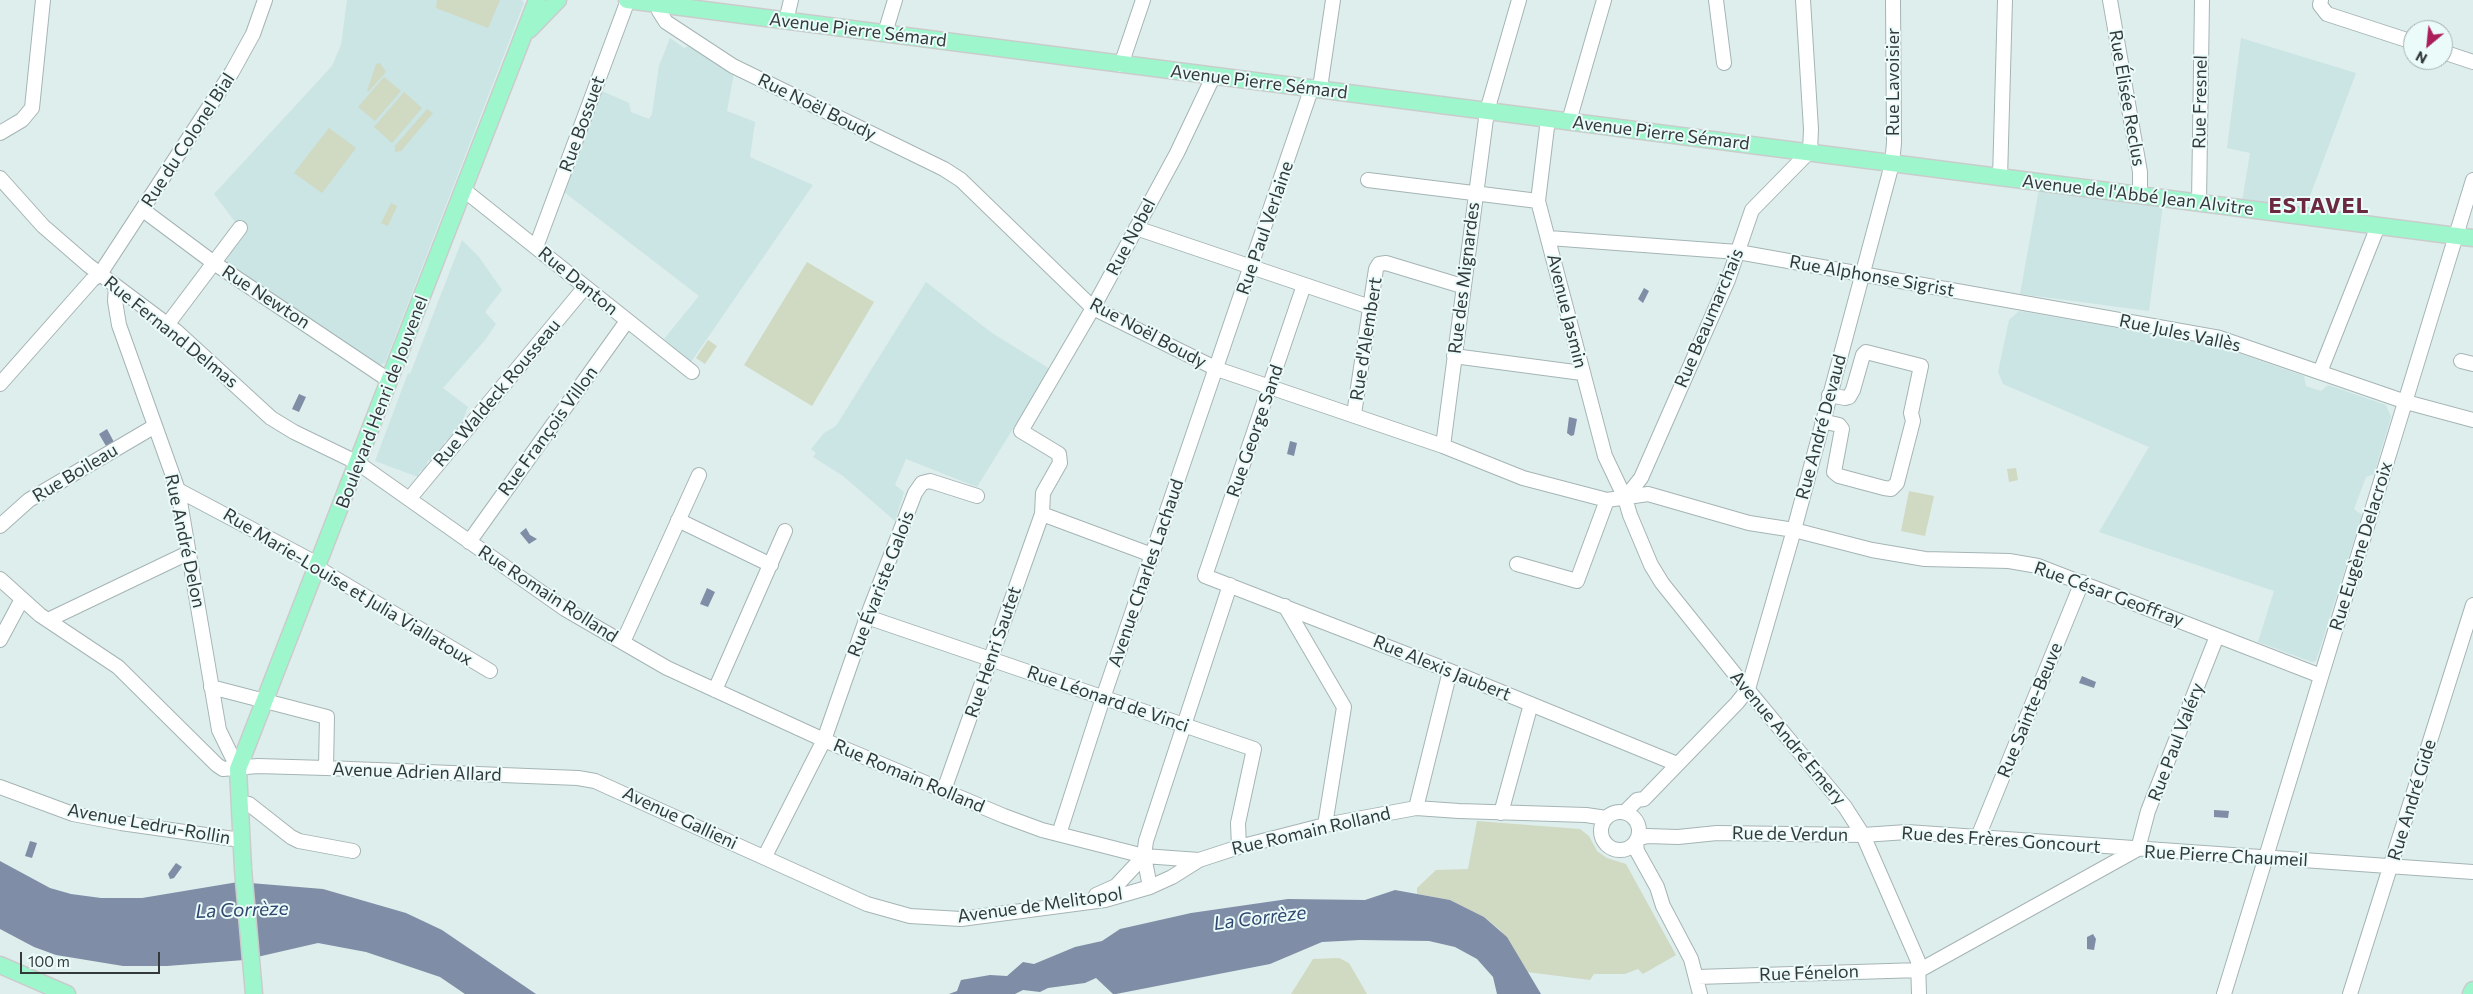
<!DOCTYPE html>
<html>
<head>
<meta charset="utf-8">
<style>
  body { margin:0 }
  #map { position:relative; width:2473px; height:994px; overflow:hidden; background:#deeeed; font-family:Commissioner,sans-serif }
  canvas { display:block }
  .north { position:absolute; left:2403px; top:20px; width:50px; height:50px; box-sizing:border-box; background:#ebfbfa; border:1px solid #a1adad; border-radius:50%; rotate:208deg; font-size:14px; font-weight:700; line-height:20px; text-align:center; color:#333939 }
  .north::after { content:''; display:block; margin:auto; width:18px; height:22px; background:#ac1e5a; clip-path:polygon(50% 0,100% 100%,50% 72%,0 100%) }
  .scale { position:absolute; left:20px; top:952px; width:140px; height:22px; box-sizing:border-box; border:2px solid #333939; border-top:0; padding-left:6px; font-size:15px; line-height:18px; white-space:nowrap; color:#333939; -webkit-text-stroke:4px #ebfbfa; paint-order:stroke }
</style>
</head>
<body>
<div id="map">
<canvas width="2473" height="994"></canvas>
<div class="north">N</div>
<div class="scale">100 m</div>
</div>
<script>
const ctx = document.querySelector('canvas').getContext('2d');
ctx.lineJoin = 'round';
function paint(path, color) { ctx.fillStyle = color; ctx.fill(path, 'evenodd'); }
const shape = rows => new Path2D(rows.map(r => 'M' + r).join(''));
function stroke(path, color, width, dash) { ctx.strokeStyle = color; ctx.lineWidth = width; ctx.lineCap = dash ? 'butt' : 'round'; ctx.setLineDash(dash || []); ctx.stroke(path); }
function write(font, color, halo, rows, align = 'center') {
  ctx.font = font + ' Commissioner,sans-serif'; ctx.lineWidth = 4; ctx.setLineDash([]); ctx.textBaseline = 'middle'; ctx.strokeStyle = halo; ctx.fillStyle = color; for (const [text, x, y, turn = 0] of rows) {
    ctx.save(); ctx.translate(x, y); ctx.rotate((+turn || 0) * Math.PI / 180); ctx.textAlign = isNaN(turn) ? turn : align; if (halo) ctx.strokeText(text, 0, 0); ctx.fillText(text, 0, 0); ctx.restore();
  }
}
paint(shape([
  [347,0,522,0,524,3,385,363,380,365,228,264,226,259,245,235,214,194,332,66,341,45],
  [670,38,684,48,692,45,734,73,727,111,755,122,750,157,813,185,691,362,664,339,699,296,564,192,602,91,629,103,631,112,649,119,652,114,659,66],
  [2241,38,2356,73,2307,204,2242,201,2250,153,2227,148],
  [2039,189,2163,205,2149,311,2020,294],
  [462,240,479,257,502,290,485,312,496,324,485,340,443,388,468,407,458,432,454,431,450,442,445,441,441,452,437,451,433,462,428,460,424,472,420,471,418,477,375,461,408,373,410,374],
  [926,282,992,333,1050,369,977,487,906,459,895,485,904,492,895,521,843,476,813,457,816,453,811,449,824,433,836,426],
  [2019,311,2215,345,2304,376,2306,386,2321,391,2328,385,2386,405,2391,417,2374,474,2366,477,2354,509,2362,515,2316,661,2312,662,2258,642,2274,591,2099,532,2149,447,2003,384,1998,372,2009,320]
]), '#cbe4e4');
paint(shape([
  [437,0,500,0,488,28,436,8],
  [380,63,386,72,369,91,367,91,376,64],
  [384,77,401,91,375,121,358,107],
  [404,92,422,108,392,143,374,127],
  [427,109,433,113,401,151,395,152,395,146],
  [329,128,356,148,322,193,294,173],
  [391,203,397,206,388,226,381,223],
  [807,262,874,302,812,406,744,365],
  [708,340,717,346,705,364,696,358],
  [2016,468,2018,480,2009,482,2007,469],
  [1909,491,1934,496,1925,536,1901,531],
  [1477,821,1580,829,1589,836,1597,851,1607,858,1626,864,1676,955,1643,974,1638,969,1625,974,1594,974,1590,980,1527,972,1501,931,1484,917,1450,900,1417,894,1417,888,1436,870,1468,869],
  [1339,958,1349,963,1367,994,1291,994,1313,959]
]), '#d0d9c2');
paint(shape([
  [1644,288,1649,291,1643,303,1638,299],
  [299,394,306,397,299,412,292,409],
  [1569,417,1577,419,1574,435,1571,436,1567,433],
  [107,429,114,442,106,446,99,434],
  [1290,441,1297,443,1294,456,1287,454],
  [526,528,530,535,537,539,529,544,520,533],
  [707,588,715,592,708,607,700,604],
  [2082,676,2096,682,2094,688,2079,683],
  [2214,810,2229,811,2228,818,2214,817],
  [30,841,37,843,32,858,25,856],
  [0,861,50,888,71,894,101,898,142,898,238,882,323,889,406,913,442,930,536,994,465,994,440,977,366,952,318,943,244,960,167,966,123,966,56,955,34,947,0,929],
  [176,863,182,867,174,878,170,879,168,874],
  [1395,890,1450,900,1484,917,1507,937,1541,994,1497,994,1493,977,1477,959,1455,947,1429,941,1360,940,1322,942,1270,964,1116,994,1113,994,1096,978,1085,983,1048,988,1040,992,1023,990,1015,994,949,994,957,991,961,980,990,975,1007,976,1023,962,1034,964,1075,947,1102,941,1120,929,1191,913,1288,899,1365,900],
  [2093,934,2096,939,2094,950,2087,949,2087,937]
]), '#7f8ea6');
const minor = shape([
  [1716,0,1724,63],
  [2110,0,2140,172,2140,196],
  [2321,0,2320,5,2327,14,2413,42],
  [660,4,659,11,666,22,733,66,944,169,961,180,1093,308,1217,369,1443,446,1523,478,1607,500,1648,494,1749,523,1794,530,1872,550,1925,559,2009,561,2038,566,2321,676],
  [786,21,791,0],
  [885,33,895,0],
  [2443,52,2473,62],
  [1121,65,1143,0],
  [1320,88,1333,0],
  [1548,119,1538,201,1605,456,1625,498,1630,515,1651,565,1662,583,1738,678,1845,807,1863,835,1918,961,1919,994],
  [1569,121,1604,0],
  [0,133,22,120,32,108,43,0],
  [0,178,43,226,88,265,176,331,271,418,294,432,358,463,565,609,667,668,824,740,1004,816,1042,830,1144,856,1199,860,1239,847,1325,825,1416,808,1459,811,1586,815,1606,818],
  [2000,178,2005,0],
  [1368,180,1538,201],
  [464,190,692,372],
  [2199,203,2202,0],
  [143,210,214,263,390,381],
  [1136,228,1370,307],
  [1549,238,1738,252,2220,338,2406,402,2473,420],
  [536,247,628,0],
  [1304,285,1205,576,1450,671,1677,764],
  [116,286,115,301,119,325,178,490,219,730,238,769],
  [167,325,240,228],
  [1454,356,1582,373],
  [2461,361,2473,364],
  [2320,372,2378,226],
  [0,384,92,280,100,274,232,72,253,34,265,0],
  [1354,414,1376,269,1379,264,1386,263,1462,286],
  [1822,421,1839,425,1842,429,1834,472,1839,476,1884,488,1891,489,1897,483,1913,421,1911,413,1921,366,1866,352,1863,355,1853,390,1849,397,1845,398,1829,395],
  [1443,446,1487,111,1519,0],
  [178,490,312,561,323,571,490,671],
  [410,498,585,287],
  [1625,498,1641,478,1728,280,1752,210,1810,151,1811,129,1803,0],
  [1042,514,1152,555],
  [678,520,771,565],
  [0,526,29,500,155,426],
  [469,542,627,321],
  [1517,564,1577,581,1607,500],
  [0,579,40,615,118,667,217,765,223,769,258,766,326,768,578,778,595,781,867,904,910,916,961,919,1105,900,1150,887,1172,877,1199,860],
  [1285,606,1344,707,1325,825],
  [867,617,1254,749,1238,823,1239,847],
  [48,620,188,553],
  [0,640,22,599],
  [623,642,699,475],
  [211,687,327,717,326,768],
  [715,690,785,531],
  [0,787,73,814,121,823,241,840],
  [944,790,1042,514,1043,493,1060,463,1059,454,1021,431,1093,308,1177,153,1214,75],
  [239,803,249,804,291,837,299,841,353,851],
  [1416,808,1450,671],
  '1601 831a19 19 0 1 1 38 0a19 19 0 1 1-38 0Z',
  [1625,812,1637,800,1644,799,1737,703,1748,689,1794,530,1892,164,1894,143,1893,0],
  [1501,813,1531,704],
  [1059,834,1103,698,1312,87],
  [1978,837,2082,582],
  [1637,839,1647,836,1678,837,1717,833,1863,835,1907,832,2473,872],
  [1636,843,1637,851,1657,887,1663,906,1691,959,1700,994],
  [2138,849,2148,811,2217,636],
  [765,856,824,740,867,617,915,493,922,483,930,481,977,496],
  [1150,887,1144,856,1146,841,1230,585],
  [1096,895,1116,886,1144,856],
  [1697,977,1920,970,2138,849],
  [2224,994,2473,180],
  [2350,994,2473,605]
]);
const major = shape([
  [627,0,2473,238],
  [529,30,558,0],
  [0,965,67,994],
  [254,994,243,869,238,769,537,0],
  [2471,994,2473,990]
]);
stroke(minor, '#a5b4b4', 16);
stroke(major, '#cacccc', 19);
stroke(minor, '#fff', 14);
stroke(major, '#9ef7cc', 16);
write('18px', '#333939', '#ebfbfa', [
  ["Avenue Pierre Sémard",858,30,7],
  ["Avenue Pierre Sémard",1259,82,7],
  ["Rue Lavoisier",1893,82,-90],
  ["Rue Élisée Reclus",2127,98,80],
  ["Rue Fresnel",2200,102,-89],
  ["Rue Noël Boudy",817,107,26],
  ["Rue Bossuet",582,124,-70],
  ["Avenue Pierre Sémard",1661,133,7],
  ["Rue du Colonel Bial",188,140,-57],
  ["Avenue de l'Abbé Jean Alvitre",2138,195,7],
  ["Rue Paul Verlaine",1265,228,-71],
  ["Rue Nobel",1131,237,-62],
  ["Rue Alphonse Sigrist",1872,276,10],
  ["Rue des Mignardes",1464,278,-83],
  ["Rue Danton",578,281,39],
  ["Rue Newton",266,297,33],
  ["Avenue Jasmin",1567,311,76],
  ["Rue Beaumarchais",1709,318,-67],
  ["Rue Fernand Delmas",171,332,39],
  ["Rue Noël Boudy",1148,333,28],
  ["Rue Jules Vallès",2180,333,12],
  ["Rue d'Alembert",1366,339,-81],
  ["Rue Waldeck Rousseau",497,393,-50],
  ["Boulevard Henri de Jouvenel",382,402,-69],
  ["Rue André Devaud",1821,427,-75],
  ["Rue François Villon",548,431,-54],
  ["Rue George Sand",1255,431,-71],
  ["Rue Boileau",75,473,-31],
  ["Rue André Delon",185,541,78],
  ["Rue Eugène Delacroix",2361,546,-73],
  ["Avenue Charles Lachaud",1146,573,-71],
  ["Rue Évariste Galois",881,584,-69],
  ["Rue Marie-Louise et Julia Viallatoux",348,587,31],
  ["Rue Romain Rolland",548,594,33],
  ["Rue César Geoffray",2109,594,20],
  ["Rue Henri Sautet",993,652,-71],
  ["Rue Alexis Jaubert",1442,668,22],
  ["Rue Léonard de Vinci",1108,699,19],
  ["Rue Sainte-Beuve",2030,710,-68],
  ["Avenue André Emery",1788,738,50],
  ["Rue Paul Valéry",2176,742,-69],
  ["Avenue Adrien Allard",417,772,2],
  ["Rue Romain Rolland",909,776,23],
  ["Rue André Gide",2412,800,-73],
  ["Avenue Gallieni",680,818,25],
  ["Avenue Ledru-Rollin",149,824,10],
  ["Rue Romain Rolland",1311,831,-13],
  ["Rue de Verdun",1790,834,1],
  ["Rue des Frères Goncourt",2001,840,4],
  ["Rue Pierre Chaumeil",2226,856,3],
  ["Avenue de Melitopol",1040,905,-8],
  ["Rue Fénelon",1809,973,-2]
]);
write('italic 19px', '#30476d', '#ebfbfa', [
  ["La Corrèze",242,910,-2],
  ["La Corrèze",1260,918,-7]
]);
ctx.letterSpacing = '1px';
write('bold 22px', '#6c283f', '#ebfbfa', [
  ["ESTAVEL",2319,206]
]);
ctx.letterSpacing = '0px';
</script>
</body>
</html>
